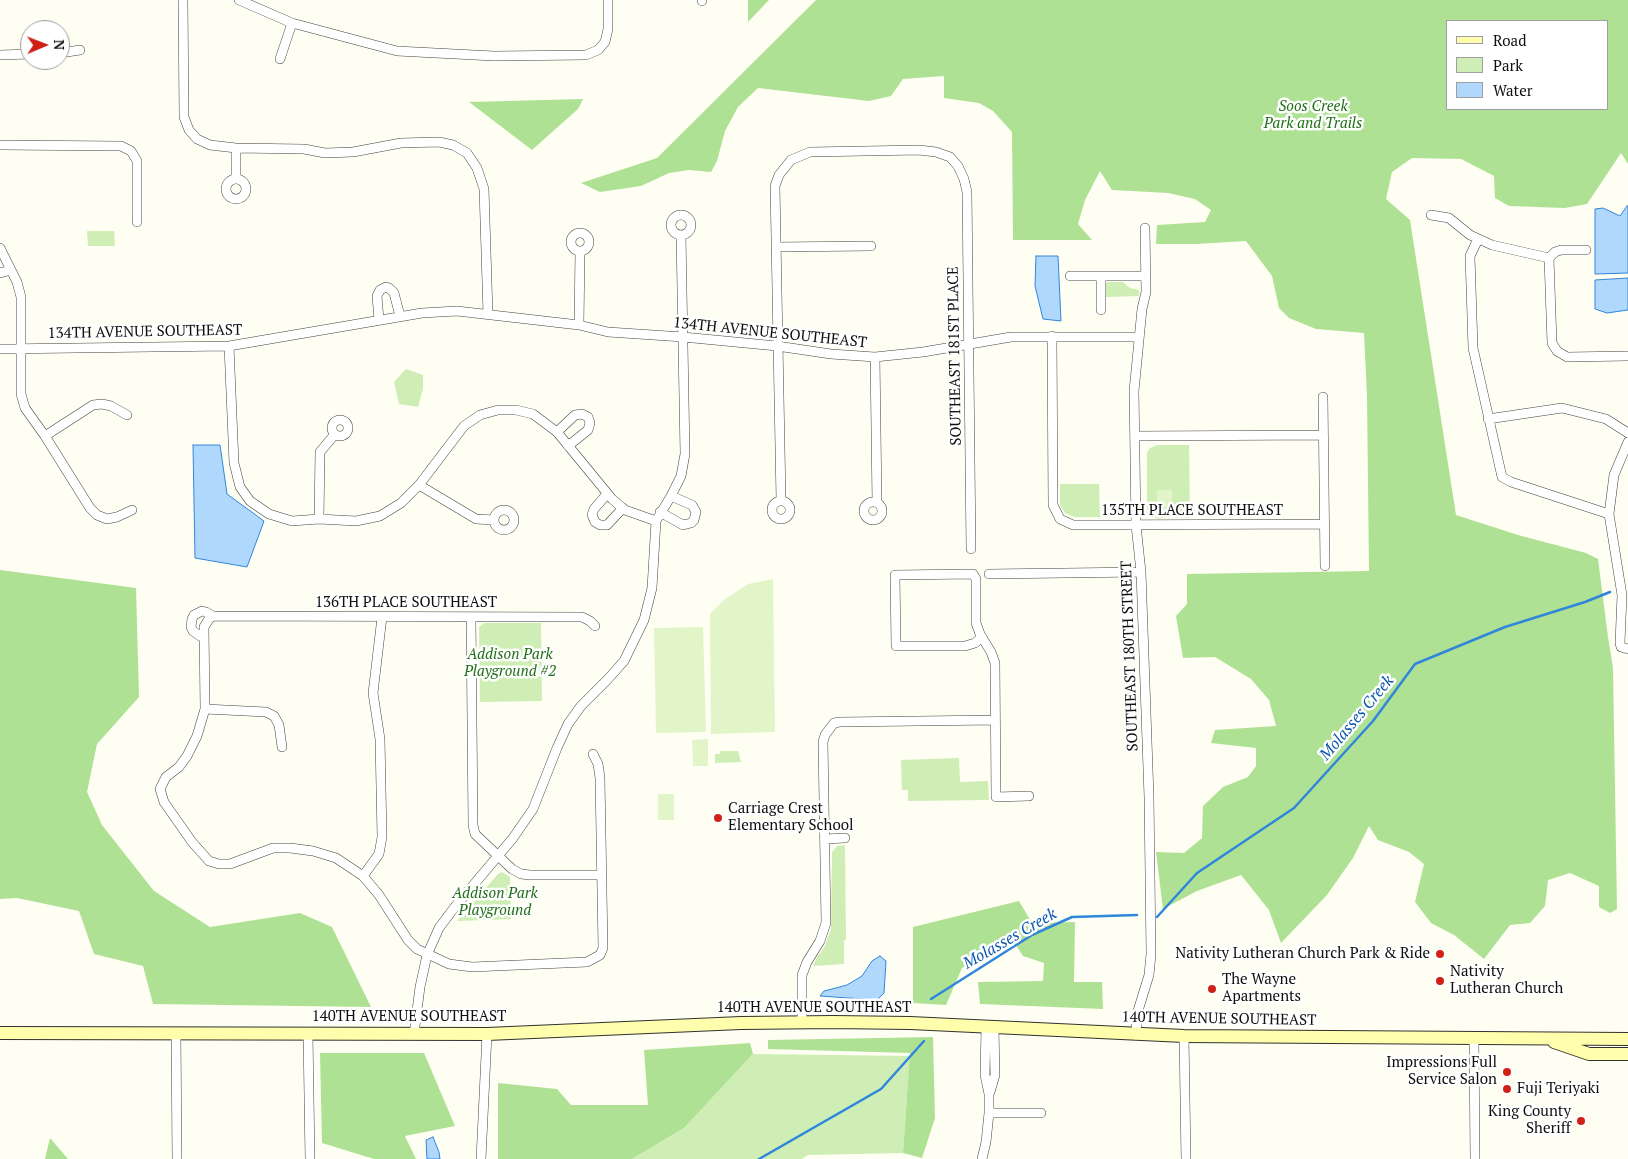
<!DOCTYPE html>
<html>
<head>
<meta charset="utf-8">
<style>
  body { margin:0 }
  #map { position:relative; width:1628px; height:1159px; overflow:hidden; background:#fffef2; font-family:"PT Serif",serif }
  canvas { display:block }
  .legend { position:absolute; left:1446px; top:20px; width:162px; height:90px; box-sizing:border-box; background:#fff; border:1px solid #9f9f9f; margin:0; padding:6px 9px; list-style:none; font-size:15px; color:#0f0f0f }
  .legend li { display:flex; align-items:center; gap:10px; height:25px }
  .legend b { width:25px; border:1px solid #9f9f9f }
  .north { position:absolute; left:20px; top:20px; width:50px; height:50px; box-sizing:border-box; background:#fff; border:1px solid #9f9f9f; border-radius:50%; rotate:89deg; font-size:14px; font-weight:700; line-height:20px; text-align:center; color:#0f0f0f }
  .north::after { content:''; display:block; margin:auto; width:18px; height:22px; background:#cf2118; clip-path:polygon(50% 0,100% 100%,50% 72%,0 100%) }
</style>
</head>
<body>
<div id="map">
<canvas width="1628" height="1159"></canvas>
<ul class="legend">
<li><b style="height:6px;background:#fffead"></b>Road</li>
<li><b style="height:14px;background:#ceeeb6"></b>Park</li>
<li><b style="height:14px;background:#b0d8fc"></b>Water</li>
</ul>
<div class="north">N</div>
</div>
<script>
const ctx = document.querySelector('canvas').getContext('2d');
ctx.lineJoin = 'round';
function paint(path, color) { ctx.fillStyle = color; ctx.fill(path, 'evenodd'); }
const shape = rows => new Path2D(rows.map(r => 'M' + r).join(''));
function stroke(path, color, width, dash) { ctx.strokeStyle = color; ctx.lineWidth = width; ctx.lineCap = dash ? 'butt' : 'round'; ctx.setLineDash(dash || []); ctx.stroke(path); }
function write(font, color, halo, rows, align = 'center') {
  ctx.font = font + ' "PT Serif",serif'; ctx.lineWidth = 5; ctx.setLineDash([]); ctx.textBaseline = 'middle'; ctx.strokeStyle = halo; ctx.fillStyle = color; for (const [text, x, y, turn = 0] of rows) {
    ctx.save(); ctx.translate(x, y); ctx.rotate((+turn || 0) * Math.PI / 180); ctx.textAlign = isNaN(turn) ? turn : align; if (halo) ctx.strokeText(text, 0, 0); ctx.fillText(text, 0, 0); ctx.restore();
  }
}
paint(shape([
  [87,231,114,231,115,246,88,246],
  [1107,282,1123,282,1130,288,1139,290,1139,296,1106,297,1105,286],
  [406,369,423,375,423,389,418,407,399,404,394,382],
  [1189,445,1190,518,1167,517,1158,519,1150,514,1147,509,1147,453,1150,448,1157,445],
  [1060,484,1099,484,1100,517,1075,517,1065,513,1060,505],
  [484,623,541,623,542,701,480,702,479,627],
  [720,751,738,751,741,762,715,763,715,754,720,754],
  [959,758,960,782,988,781,989,800,908,801,908,790,902,790,901,760],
  [845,845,846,940,844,940,844,964,813,966,817,957,824,948,831,929,832,852,837,846],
  [502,872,510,877,511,919,457,921,498,874],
  [753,1054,910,1056,903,1153,808,1155,802,1159,632,1159,684,1128]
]), '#ceeeb6');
paint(shape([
  [748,0,769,0,748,22],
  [816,0,1628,0,1628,164,1621,153,1587,204,1565,208,1509,206,1495,198,1494,176,1461,159,1412,158,1392,172,1386,199,1410,220,1456,515,1518,535,1586,553,1598,559,1608,637,1613,668,1617,909,1610,913,1599,907,1599,886,1570,873,1548,880,1545,906,1530,923,1510,925,1484,959,1454,935,1431,923,1415,902,1424,864,1409,852,1378,840,1369,826,1353,858,1327,895,1281,943,1269,910,1241,875,1197,891,1163,909,1156,852,1184,853,1202,838,1203,806,1223,787,1248,777,1256,766,1256,748,1211,743,1215,730,1276,726,1269,700,1251,679,1215,657,1183,658,1176,616,1187,604,1187,574,1369,571,1367,396,1364,333,1316,329,1289,318,1279,308,1272,276,1246,241,1197,244,1156,244,1157,225,1205,222,1211,210,1195,199,1168,193,1112,190,1100,171,1085,200,1078,224,1092,240,1013,240,1012,132,993,111,979,103,944,98,944,76,903,79,891,96,869,101,758,88,738,107,725,131,717,161,711,172,689,170,669,173,641,186,600,192,581,183,657,158],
  [1447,21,1607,21,1607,109,1447,109],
  [583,99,578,109,532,150,469,102],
  [0,570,136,588,139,697,97,744,87,792,102,825,154,891,210,927,300,913,332,927,371,1007,153,1004,143,966,94,954,79,911,17,898,0,899],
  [1019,901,1032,923,1075,922,1074,982,1102,982,1103,1009,980,1004,978,982,1043,981,1044,963,1023,956,1010,936,962,968,946,1005,913,1003,913,927],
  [933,1037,935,1118,922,1158,903,1153,910,1053,768,1049,768,1040],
  [750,1043,753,1054,684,1128,632,1159,498,1159,498,1083,557,1089,571,1105,648,1105,644,1050],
  [320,1053,424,1053,455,1126,405,1136,416,1159,374,1159,322,1143],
  [50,1138,68,1159,45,1159]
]), '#afe194');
paint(shape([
  [1157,490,1172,490,1172,508,1157,508],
  [773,579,775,732,711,734,710,614,725,599,748,584],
  [703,627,706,732,656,733,654,628],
  [708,739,708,766,693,766,692,740],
  [658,794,674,794,674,820,658,820]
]), '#e1f5c9');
const water = shape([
  [1627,206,1628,206,1628,273,1595,274,1595,209,1603,208,1620,216,1627,206],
  [1036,256,1058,256,1061,321,1043,319,1035,286,1036,256],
  [1628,278,1628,310,1607,313,1595,309,1595,280,1628,278],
  [193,445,220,445,227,494,264,521,247,567,195,558,193,445],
  [880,956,886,961,884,993,877,1000,820,996,824,991,847,985,862,976,872,961,880,956],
  [433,1137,439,1152,440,1159,427,1159,426,1140,433,1137]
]);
paint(water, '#b0d8fc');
stroke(water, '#3086db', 1);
stroke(shape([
  [1157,917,1197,873,1294,808,1373,721,1415,664,1505,627,1585,602,1610,592],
  [931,999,1032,935,1072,917,1137,915],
  [759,1159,881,1089,924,1041]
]), '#3086db', 2.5);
const street = shape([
  [183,0,184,117,189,130,197,139,210,145,236,148,304,149,325,153,353,152,401,143,439,142,453,145,467,153,477,168,484,189,488,314],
  [239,0,292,23,397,51,494,56,586,55,598,50,605,42,608,29,608,0],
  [702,0,702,1],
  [60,53,80,50],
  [0,55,30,54],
  [280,59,292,23],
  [0,145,121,146,131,151,137,161,137,222],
  [236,148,236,179],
  '226 189a10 10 0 1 1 20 0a10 10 0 1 1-20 0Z',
  [1431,215,1449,218,1470,235,1492,245,1549,258],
  '671 225a10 10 0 1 1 20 0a10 10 0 1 1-20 0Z',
  '571 242a9 9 0 1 1 18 0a9 9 0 1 1-18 0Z',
  [1478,239,1470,256,1473,348,1502,477,1511,482,1609,514],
  [776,247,871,246],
  [0,248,17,282,21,297,21,394,25,408,45,436,90,508,97,515,107,519,117,517,132,510],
  [1549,258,1552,343,1557,351,1567,357,1628,356],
  [1549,258,1555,252,1561,250,1586,250],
  [0,273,11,270],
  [1070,276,1146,276],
  [1101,276,1101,310],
  [379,320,377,296,380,290,386,287,389,288,394,293,400,316],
  [579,325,580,251],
  [1052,336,1053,505,1060,519,1073,525,1325,524],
  [229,346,234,463,240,487,250,501,269,514,292,521,319,519,356,521,380,516,401,503,419,485,464,426,480,415,498,410,516,410,533,414,557,432,612,499,625,510,656,521],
  [0,349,229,346,422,313,457,311,579,325,608,332,683,337,777,346,831,354,875,357,923,352,1011,337,1138,337],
  [875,357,877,503],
  [1323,397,1325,566],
  [1488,419,1562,408,1606,419,1628,433],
  '332 428a8 8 0 1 1 16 0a8 8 0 1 1-16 0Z',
  [557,432,575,415,582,414,588,417,590,423,588,430,568,446],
  [45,436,93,405,102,404,111,406,127,415],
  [1135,436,1323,435],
  [1628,442,1614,475,1609,514,1622,595,1620,643,1621,647,1628,649],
  [419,485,476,519,494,520],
  [607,494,594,509,592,515,595,522,600,525,607,525,623,508],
  [781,500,775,186,779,175,791,160,810,152,919,150,936,152,950,157,958,166,964,179,967,192,971,549],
  '772 510a9 9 0 1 1 18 0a9 9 0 1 1-18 0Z',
  '864 511a9 9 0 1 1 18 0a9 9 0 1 1-18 0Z',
  '494 520a10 10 0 1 1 20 0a10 10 0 1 1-20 0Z',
  [660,512,683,525,691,523,694,520,696,512,692,505,671,496],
  [319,519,320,452,335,434],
  [989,574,1141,572],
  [471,617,473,825,475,834,512,869,521,874,530,875,601,875],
  [204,636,200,636,193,631,191,627,192,619,194,615,202,611,206,612,213,616],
  [982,637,975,643,965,646,896,646,895,575,973,574,976,579,976,623,980,634,991,652,995,663,996,797,1029,796],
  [205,709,266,712,274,716,279,725,282,747],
  [593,754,598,764,600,778,603,948,600,955,587,962,472,967,449,964,417,949,408,940,379,895,363,876,336,858,313,851,290,848,273,848,230,864,219,864,209,861,192,842,164,802,160,789,166,777,179,767,187,756,197,736,205,709,204,627,209,619,213,616,582,617,590,621,595,626],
  [825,839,845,838],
  [363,876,379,854,382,837,380,739,373,693,382,617],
  [802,1022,802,975,807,962,820,941,826,923,823,742,825,735,834,723,840,722,995,720],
  [176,1033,177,1159],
  [308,1034,310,1159],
  [414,1034,420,987,427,955,439,928,454,908,513,838,533,809,557,748,568,724,581,706,608,679,624,661,644,620,652,588,656,521,671,496,681,476,685,454,681,235],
  [1136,1035,1137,1014,1149,975,1151,954,1149,797,1141,572,1136,525,1134,391,1142,309,1146,292,1145,228],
  [1184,1036,1186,1159],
  [1474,1038,1475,1159],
  [990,1092,995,1075,994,1028],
  [989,1113,1041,1113],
  [481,1159,487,1034],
  [982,1159,986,1142,989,1113,989,1094,985,1075,986,1027]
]);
const secondary = shape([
  [0,1033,487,1034,741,1023,833,1022,910,1023,1184,1036,1628,1039],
  [1554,1042,1589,1054,1628,1054]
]);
stroke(street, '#424242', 10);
stroke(secondary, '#313131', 14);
stroke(street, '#fff', 9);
stroke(secondary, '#fffead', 12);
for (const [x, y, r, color] of [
  [718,818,5,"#cf2118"],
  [1440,954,5,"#cf2118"],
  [1440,981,5,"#cf2118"],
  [1212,989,5,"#cf2118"],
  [1507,1072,5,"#cf2118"],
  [1507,1089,5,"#cf2118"],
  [1581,1121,5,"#cf2118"]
]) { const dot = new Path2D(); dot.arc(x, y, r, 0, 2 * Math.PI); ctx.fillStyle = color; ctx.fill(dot); stroke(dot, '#fff', 2); }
write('italic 15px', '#216f18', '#fff', [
  ["Soos Creek",1313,107],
  ["Park and Trails",1313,124],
  ["Addison Park",510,655],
  ["Playground #2",510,672],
  ["Addison Park",495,894],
  ["Playground",495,911]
]);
write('15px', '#0f0f0f', '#fff', [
  ["134TH AVENUE SOUTHEAST",145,332,-1],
  ["134TH AVENUE SOUTHEAST",770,333,6],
  ["SOUTHEAST 181ST PLACE",955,356,-91],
  ["135TH PLACE SOUTHEAST",1192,511],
  ["136TH PLACE SOUTHEAST",406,603],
  ["SOUTHEAST 180TH STREET",1130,656,-92],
  ["140TH AVENUE SOUTHEAST",814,1008],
  ["140TH AVENUE SOUTHEAST",409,1017],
  ["140TH AVENUE SOUTHEAST",1219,1019,1]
]);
write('15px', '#0f0f0f', '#fff', [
  ["Carriage Crest",728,809],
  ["Elementary School",728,826],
  ["Nativity Lutheran Church Park & Ride",1430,954,"right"],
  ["Nativity",1450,972],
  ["Lutheran Church",1450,989],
  ["The Wayne",1222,980],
  ["Apartments",1222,997],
  ["Impressions Full",1497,1063,"right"],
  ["Service Salon",1497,1080,"right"],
  ["Fuji Teriyaki",1517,1089],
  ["King County",1571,1112,"right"],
  ["Sheriff",1571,1129,"right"]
], 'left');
write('italic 16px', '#0a57af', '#fff', [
  ["Molasses Creek",1357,718,-50],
  ["Molasses Creek",1010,939,-30]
]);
</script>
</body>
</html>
